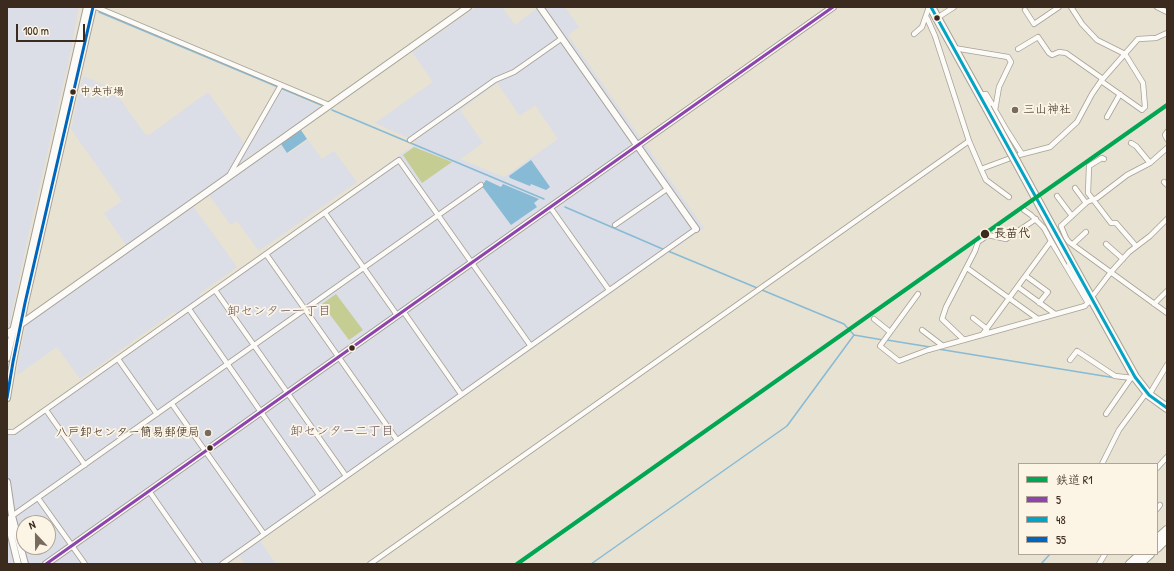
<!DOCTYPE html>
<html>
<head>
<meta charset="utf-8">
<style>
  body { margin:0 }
  #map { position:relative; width:1174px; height:571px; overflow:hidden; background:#e8e2d2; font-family:"Patrick Hand","Klee One",sans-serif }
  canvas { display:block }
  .frame { position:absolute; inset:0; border:8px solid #3b2a1e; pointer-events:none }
  .legend { position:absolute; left:1018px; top:463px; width:140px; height:92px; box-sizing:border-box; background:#fcf5e5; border:1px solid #afa495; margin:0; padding:5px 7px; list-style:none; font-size:12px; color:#3b2a1e }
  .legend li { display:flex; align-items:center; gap:8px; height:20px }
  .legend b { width:20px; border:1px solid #afa495 }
  .north { position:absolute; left:16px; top:515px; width:40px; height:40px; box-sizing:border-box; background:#fcf5e5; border:1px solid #afa495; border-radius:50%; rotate:338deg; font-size:11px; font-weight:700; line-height:16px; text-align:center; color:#3b2a1e }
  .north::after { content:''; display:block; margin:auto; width:14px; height:18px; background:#786a5d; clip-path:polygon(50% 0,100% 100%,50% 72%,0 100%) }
  .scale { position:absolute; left:16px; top:24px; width:69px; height:18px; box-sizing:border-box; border:2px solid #3b2a1e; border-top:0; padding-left:5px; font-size:12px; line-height:14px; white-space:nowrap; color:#3b2a1e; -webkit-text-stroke:3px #fcf5e5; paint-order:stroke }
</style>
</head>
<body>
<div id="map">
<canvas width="1174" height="571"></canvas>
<div class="frame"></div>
<ul class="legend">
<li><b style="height:5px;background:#00a651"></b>鉄道 R1</li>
<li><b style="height:5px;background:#8e44ad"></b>5</li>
<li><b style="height:5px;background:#03a3c5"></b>48</li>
<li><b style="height:5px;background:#0065bd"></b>55</li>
</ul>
<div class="north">N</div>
<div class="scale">100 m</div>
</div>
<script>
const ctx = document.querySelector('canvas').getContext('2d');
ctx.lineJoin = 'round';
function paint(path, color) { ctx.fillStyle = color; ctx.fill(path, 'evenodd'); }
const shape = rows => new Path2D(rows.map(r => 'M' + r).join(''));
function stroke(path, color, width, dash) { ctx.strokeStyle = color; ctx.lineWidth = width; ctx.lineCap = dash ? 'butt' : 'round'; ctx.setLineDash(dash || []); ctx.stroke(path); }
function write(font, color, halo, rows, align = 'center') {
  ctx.font = font + ' "Patrick Hand","Klee One",sans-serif'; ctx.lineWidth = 3.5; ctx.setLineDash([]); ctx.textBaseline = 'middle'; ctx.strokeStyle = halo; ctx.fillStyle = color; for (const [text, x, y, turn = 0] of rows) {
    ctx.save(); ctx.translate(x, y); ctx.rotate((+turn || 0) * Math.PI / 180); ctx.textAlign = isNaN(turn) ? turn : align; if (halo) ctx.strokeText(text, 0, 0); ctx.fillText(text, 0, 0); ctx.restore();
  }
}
paint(shape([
  [7,7,79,7,68,64,31,223,9,326,7,329],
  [476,7,502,7,515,25,539,7,565,7,579,27,568,35,704,228,260,541,276,564,245,564,240,556,228,564,7,564,7,435,177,314,175,311,80,379,57,347,17,375,19,358,26,326,28,323,193,206,237,267,199,294,201,297,414,145,415,141,375,123,433,82,412,52],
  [497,83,520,116,535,105,558,139,504,177,460,159,483,143,460,110],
  [24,523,48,523,48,547,24,547],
  [83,76,113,89,145,134,149,135,208,92,244,143,229,171,225,175,126,245,104,213,122,201,71,129],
  [281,90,321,107,237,165],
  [308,140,322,159,334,151,357,182,259,251,237,221,231,225,209,195,280,144,288,154]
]), '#dbdde7');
paint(shape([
  [414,147,452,162,422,183,403,155],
  [336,294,363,330,349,340,322,304]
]), '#c6cd93');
paint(shape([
  [301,130,307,139,287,153,281,144],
  [531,160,550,187,546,190,531,184,530,186,510,178,509,176],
  [486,180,501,187,503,184,539,199,534,203,537,207,511,225,482,186]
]), '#87bad5');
stroke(shape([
  [99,12,321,105],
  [332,110,544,199],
  [565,207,665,250],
  [668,251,844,324,854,335,883,340],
  [887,340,930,347],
  [938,349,1128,380],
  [591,564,787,426,854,335],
  [1041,564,1050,554]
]), '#87bad5', 1.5);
const street = shape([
  [96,7,329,105],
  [1071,7,1082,24,1097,40,1125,54,1143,83,1145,107,1142,110,1101,81],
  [1157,7,1167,12],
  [1025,10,1034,24,1059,7],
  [926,17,927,18,935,36,969,141,981,169,986,180,1009,197],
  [937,18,954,7],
  [914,34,922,27,929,7],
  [954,48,1008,57,1011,62,999,87,995,110,1006,129,1022,154],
  [1018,49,1038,37,1049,53,1052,55,1059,52,1066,53,1103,79],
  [980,95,986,94,995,109],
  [1107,117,1120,94],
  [1167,132,1165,135,1167,139],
  [410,140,495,80,514,72,561,39],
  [1131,143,1136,146,1150,163],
  [1167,148,1150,163,1127,175,1097,198,1087,202,1061,226,1066,238,1069,242,1167,313],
  [1019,155,1050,147,1077,122,1092,94,1101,81,1138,39,1156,38,1167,33],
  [1104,159,1102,158,1089,166,1088,193,1111,223,1116,223,1136,246],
  [981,169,1008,159],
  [230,174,281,85],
  [1164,182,1167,185],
  [1075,188,1086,203],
  [1057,196,1072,216],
  [550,207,609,290],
  [1024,210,1031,215,1044,228,1051,241],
  [325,213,397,315],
  [615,225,667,189],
  [1073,244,1086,232],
  [1106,244,1123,259],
  [266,254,397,440],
  [967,268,1038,319],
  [1026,276,1048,292,1039,303],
  [1018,287,1055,314],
  [215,290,346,476],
  [918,294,880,346,899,361,928,350,1085,306,1111,272,1129,252,1150,236,1167,219],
  [1154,304,1167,291],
  [189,309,319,495],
  [403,311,461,394],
  [973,318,987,329],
  [874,319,890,332],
  [922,330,943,346],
  [982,335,1051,241,1088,303],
  [964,340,942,319,946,307,975,251,978,242,988,235,1006,239,1036,219],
  [118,359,157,414],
  [1070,360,1077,351,1115,376,1133,378,1135,377],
  [1149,395,1167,365],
  [172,404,264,534],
  [46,410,85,465],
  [1106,414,1131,378],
  [7,432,14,432,399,160,530,345],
  [1102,464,1119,430,1147,392],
  [1157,468,1167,457],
  [149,491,200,564],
  [38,498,85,564],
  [1157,509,1160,505],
  [12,516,481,185],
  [222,564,696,229],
  [370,564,969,141],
  [1099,564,1105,554]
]);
const secondary = shape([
  [540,7,696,229],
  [7,334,468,7],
  [7,358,87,7],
  [7,398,13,362,25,303,93,7],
  [7,482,12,516,25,564],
  [7,519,18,564],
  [46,564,833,7]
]);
const highway = shape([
  [931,7,987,108],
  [1071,262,1135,377,1149,395,1167,408],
  [1157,539,1167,530],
  [1157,548,1167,538],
  [1130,564,1141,554],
  [1139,564,1150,554]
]);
stroke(street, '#a6a196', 6);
stroke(secondary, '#a6a196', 8);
stroke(highway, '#a6a196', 10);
stroke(street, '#fcfbf8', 4.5);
stroke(secondary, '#fcfbf8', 6);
stroke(highway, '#fcfbf8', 8);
const highwayBridge = shape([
  [987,108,1071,262]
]);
stroke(highwayBridge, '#a6a196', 10, []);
stroke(highwayBridge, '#fcfbf8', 8);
stroke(shape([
  [46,564,833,7]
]), '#8e44ad', 3);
stroke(shape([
  [931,7,1135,377,1149,395,1167,408]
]), '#03a3c5', 3);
stroke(shape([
  [7,398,13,362,25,303,93,7]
]), '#0065bd', 3);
stroke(shape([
  [517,564,1167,105]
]), '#00a651', 4);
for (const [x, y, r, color] of [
  [937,18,3.5,"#3b2a1e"],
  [73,92,3.5,"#3b2a1e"],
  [1015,110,4,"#786a5d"],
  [985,234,5,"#3b2a1e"],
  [352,348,3.5,"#3b2a1e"],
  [208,433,4,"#786a5d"],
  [210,448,3.5,"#3b2a1e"]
]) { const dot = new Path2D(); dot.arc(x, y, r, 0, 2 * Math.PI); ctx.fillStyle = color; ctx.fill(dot); stroke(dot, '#fcf5e5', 1.5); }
write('11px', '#3b2a1e', '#fcf5e5', [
  ["中央市場",80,92]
], 'left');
write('12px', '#3b2a1e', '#fcf5e5', [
  ["三山神社",1023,110],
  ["八戸卸センター簡易郵便局",200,433,"right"]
], 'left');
write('bold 12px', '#3b2a1e', '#fcf5e5', [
  ["長苗代",994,234]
], 'left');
write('13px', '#6a5965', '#fcf5e5', [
  ["卸センター一丁目",279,312],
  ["卸センター二丁目",342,432]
]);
</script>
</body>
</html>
